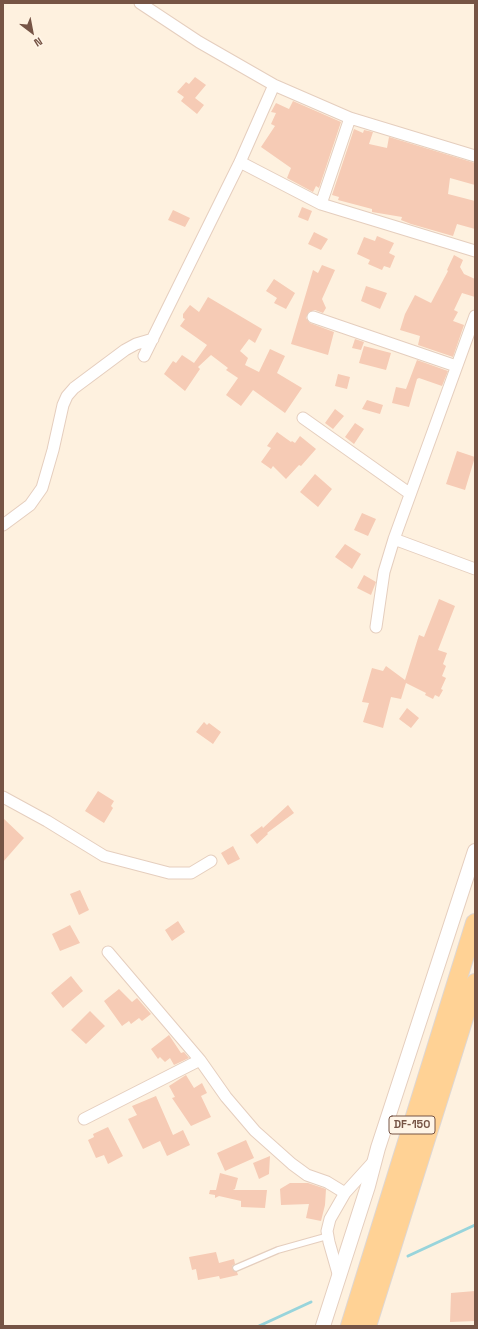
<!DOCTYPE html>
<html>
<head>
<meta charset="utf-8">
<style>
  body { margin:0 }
  #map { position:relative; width:478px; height:1329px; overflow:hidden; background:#fef1df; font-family:"Space Grotesk",sans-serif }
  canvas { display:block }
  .frame { position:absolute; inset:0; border:4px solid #765445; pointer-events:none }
  .north { position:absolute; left:12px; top:12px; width:40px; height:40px; -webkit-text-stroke:3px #fff5e7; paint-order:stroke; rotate:148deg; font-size:11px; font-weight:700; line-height:16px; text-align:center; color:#765445 }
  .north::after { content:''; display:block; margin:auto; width:14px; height:18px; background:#765445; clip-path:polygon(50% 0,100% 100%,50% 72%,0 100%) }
</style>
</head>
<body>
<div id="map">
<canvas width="478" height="1329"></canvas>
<div class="frame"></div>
<div class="north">N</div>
</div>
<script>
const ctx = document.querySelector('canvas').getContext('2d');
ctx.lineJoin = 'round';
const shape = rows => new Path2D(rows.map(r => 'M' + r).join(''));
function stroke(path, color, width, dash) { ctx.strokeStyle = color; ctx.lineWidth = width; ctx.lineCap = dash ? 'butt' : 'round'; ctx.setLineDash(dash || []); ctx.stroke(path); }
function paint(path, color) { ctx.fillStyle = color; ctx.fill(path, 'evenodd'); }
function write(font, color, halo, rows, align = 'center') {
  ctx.font = font + ' "Space Grotesk",sans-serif'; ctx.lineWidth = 3; ctx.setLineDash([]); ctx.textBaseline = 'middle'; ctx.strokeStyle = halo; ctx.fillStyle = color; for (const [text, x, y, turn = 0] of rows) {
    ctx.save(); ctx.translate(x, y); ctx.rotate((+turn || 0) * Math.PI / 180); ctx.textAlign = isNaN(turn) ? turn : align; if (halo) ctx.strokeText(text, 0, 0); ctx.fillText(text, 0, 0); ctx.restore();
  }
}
stroke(shape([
  [408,1256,475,1225],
  [259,1326,311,1302]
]), '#98d4db', 3);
paint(shape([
  [195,77,206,85,195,98,204,105,197,114,181,101,184,97,177,92,186,82,189,84],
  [293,101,341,122,319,188,316,186,313,192,287,178,291,168,261,147,275,126,271,124,276,113,271,112,276,103,289,109],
  [354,129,363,133,364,130,373,132,369,144,387,148,389,137,475,163,475,185,450,178,448,194,475,201,475,229,457,224,453,236,411,224,401,220,402,217,372,212,372,209,338,200,339,197,332,195],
  [302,207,312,211,308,221,298,217],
  [173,210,190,218,185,227,168,220],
  [314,232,328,239,321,250,308,244],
  [377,236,394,243,389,253,395,256,390,268,384,266,382,270,368,264,370,260,357,254,364,237,375,241],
  [454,255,463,260,460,267,464,274,475,279,475,297,462,293,454,310,458,312,453,321,464,325,453,357,418,345,420,336,400,330,405,314,415,295,431,303,448,271,447,270],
  [322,265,335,270,322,299,326,308,323,313,315,310,309,312,306,318,310,323,334,332,328,355,291,344,313,270,318,273],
  [274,279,295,293,286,309,274,303,277,298,266,291],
  [366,286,387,293,380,309,361,301],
  [208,297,262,329,255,343,249,339,240,351,248,358,245,365,259,372,270,349,285,356,277,373,302,388,285,413,253,390,241,406,226,395,238,378,226,370,228,368,211,355,198,367,200,369,185,391,164,374,173,361,176,363,182,355,194,363,207,345,180,326,185,319,183,318,183,314,190,305,199,312],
  [355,339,364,342,361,350,352,348],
  [364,346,391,353,386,370,359,363],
  [417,360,448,371,442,386,419,378,417,379,409,407,392,403,396,387,406,389],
  [338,374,350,377,347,389,335,386],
  [367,400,383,405,380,414,362,409],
  [335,409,344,416,333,429,325,423],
  [355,423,364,429,354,444,345,437],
  [277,432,291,442,292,441,295,443,300,436,316,449,301,466,299,465,286,479,273,466,271,469,261,462,271,448,267,446],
  [457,451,475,457,465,490,446,484],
  [315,474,332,489,318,507,300,492],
  [362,513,376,519,368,536,354,530],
  [345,544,361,554,352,569,335,557],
  [364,575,376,582,371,595,357,588],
  [439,599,455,606,438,650,447,653,443,664,446,666,442,676,446,678,441,689,443,690,439,697,435,695,433,699,425,695,426,693,406,683,401,699,391,697,383,728,363,722,369,703,362,702,372,668,383,671,386,666,405,680,419,635,424,637],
  [407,708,419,718,411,728,399,719],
  [204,722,207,725,209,723,221,732,213,744,196,732],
  [98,791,114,801,111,806,113,808,104,823,85,811],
  [288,805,294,813,267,833,268,834,257,844,250,835,262,826,263,828],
  [3,818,24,838,3,862],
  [233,846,240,859,228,865,221,853],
  [80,890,89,910,79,915,70,894],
  [178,921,185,932,172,941,165,930],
  [70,925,80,943,60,951,52,934],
  [71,976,83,991,63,1008,51,993],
  [119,989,132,1002,137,998,151,1014,142,1021,139,1018,131,1024,129,1021,122,1026,104,1001],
  [90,1011,105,1026,86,1044,71,1030],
  [169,1035,181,1053,184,1052,189,1058,174,1065,170,1058,165,1062,160,1057,158,1059,151,1049],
  [186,1075,194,1088,202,1083,207,1093,201,1096,211,1117,191,1126,172,1098,175,1097,169,1086],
  [156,1096,173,1135,183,1130,190,1145,167,1156,160,1141,143,1149,128,1119,137,1115,132,1106],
  [108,1127,123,1156,108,1164,104,1155,96,1158,88,1140,94,1137,93,1134],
  [246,1140,254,1158,225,1171,217,1153],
  [270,1156,269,1174,259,1179,253,1163],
  [220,1173,238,1178,235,1189,233,1190,267,1190,265,1208,241,1207,241,1201,219,1196,215,1198,215,1195,209,1194,210,1190,216,1190],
  [290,1183,308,1183,326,1189,325,1205,321,1221,306,1218,309,1204,281,1205,280,1189],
  [216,1252,219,1263,234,1259,235,1264,232,1266,232,1269,237,1272,238,1275,220,1279,219,1276,198,1280,196,1269,192,1270,189,1257],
  [475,1291,475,1321,450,1322,451,1293]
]), '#f6cbb5');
const service = shape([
  [236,1268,278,1250,328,1236]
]);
const minor = shape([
  [140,3,199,42,274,85,350,118,475,156],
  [240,162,321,204,475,251],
  [321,204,350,118],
  [313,317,456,366],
  [144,356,240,162,274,85],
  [303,418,409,493],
  [3,525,30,505,42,488,53,450,63,405,67,396,74,388,125,350,136,344,153,339],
  [394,539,475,569],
  [376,627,384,572,394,539,475,316],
  [3,797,47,821,104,856,169,873,191,873,211,861],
  [108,952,200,1060,226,1097,255,1131,292,1164,307,1175,327,1182,345,1193],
  [84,1119,200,1060],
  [339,1277,329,1242,327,1231,330,1219,345,1193,374,1161]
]);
const tertiary = shape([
  [323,1326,368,1186,378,1148,475,851]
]);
const primary = shape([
  [350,1326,475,923],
  [367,1326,475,983]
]);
stroke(service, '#e5cebe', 8);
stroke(minor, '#e5cebe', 13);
stroke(tertiary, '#e5cebe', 16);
stroke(primary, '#ded6d2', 20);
stroke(service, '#fff', 5.5);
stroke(minor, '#fff', 11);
stroke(tertiary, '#fff', 14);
stroke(primary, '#ffd295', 18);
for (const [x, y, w] of [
  [412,1125,46]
]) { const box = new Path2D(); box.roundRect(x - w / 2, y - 9, w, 18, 3); ctx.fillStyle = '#fff5e7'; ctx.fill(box); stroke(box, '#765445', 1); }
write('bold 11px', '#765445', null, [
  ["DF-150",412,1125]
]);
</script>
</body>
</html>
